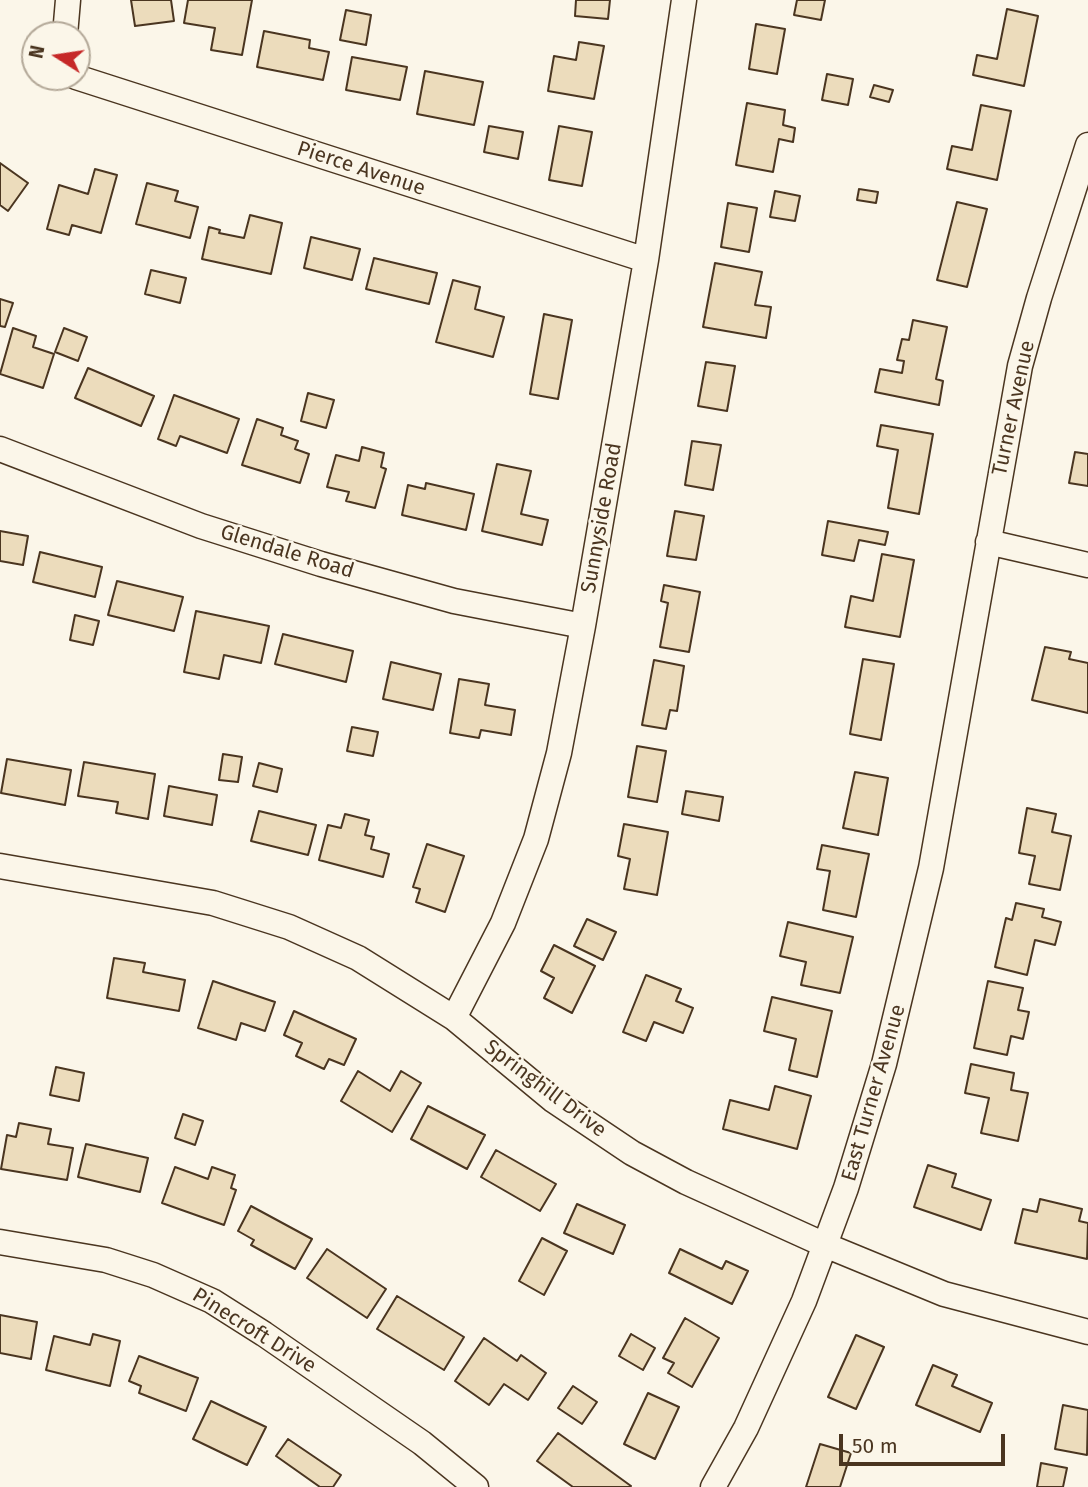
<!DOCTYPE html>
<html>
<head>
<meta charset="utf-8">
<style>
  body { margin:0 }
  #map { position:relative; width:1088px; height:1487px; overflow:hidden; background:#fbf6e9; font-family:"Fira Sans",sans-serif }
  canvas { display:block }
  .north { position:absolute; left:21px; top:21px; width:70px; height:70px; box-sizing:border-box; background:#fbf6e9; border:2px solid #b4a999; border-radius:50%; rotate:282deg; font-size:19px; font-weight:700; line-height:28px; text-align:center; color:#4a3520 }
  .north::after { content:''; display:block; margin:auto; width:24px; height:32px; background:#c62828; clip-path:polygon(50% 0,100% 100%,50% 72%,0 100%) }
  .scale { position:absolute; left:839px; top:1434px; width:166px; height:32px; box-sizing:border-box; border:4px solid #4a3520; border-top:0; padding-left:9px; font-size:21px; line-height:24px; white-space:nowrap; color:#4a3520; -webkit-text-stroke:5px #fbf6e9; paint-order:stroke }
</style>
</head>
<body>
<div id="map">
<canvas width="1088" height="1487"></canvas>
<div class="north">N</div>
<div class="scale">50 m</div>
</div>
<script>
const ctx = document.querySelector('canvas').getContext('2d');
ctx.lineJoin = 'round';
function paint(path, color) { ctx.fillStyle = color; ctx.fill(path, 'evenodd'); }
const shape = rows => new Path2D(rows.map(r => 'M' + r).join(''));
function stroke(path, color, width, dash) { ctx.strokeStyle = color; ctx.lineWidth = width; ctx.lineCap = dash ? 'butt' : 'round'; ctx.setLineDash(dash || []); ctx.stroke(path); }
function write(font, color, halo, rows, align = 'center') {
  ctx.font = font + ' "Fira Sans",sans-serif'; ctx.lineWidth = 5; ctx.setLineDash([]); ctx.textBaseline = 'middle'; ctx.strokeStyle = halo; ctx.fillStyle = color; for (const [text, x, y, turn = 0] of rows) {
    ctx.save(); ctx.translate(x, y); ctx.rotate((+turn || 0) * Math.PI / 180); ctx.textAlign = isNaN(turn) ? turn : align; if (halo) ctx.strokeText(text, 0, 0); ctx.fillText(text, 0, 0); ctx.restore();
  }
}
const building = shape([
  [131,0,171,0,174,21,135,26,131,0],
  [188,0,252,0,242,55,211,50,215,28,184,23,188,0],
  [576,0,610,0,608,19,575,16,576,0],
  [797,0,825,0,821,20,794,15,797,0],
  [1007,9,1038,16,1024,86,973,75,977,55,997,59,1007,9],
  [346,10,371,15,366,45,340,40,346,10],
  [756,24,785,29,777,74,749,69,756,24],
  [264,31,310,40,309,48,329,52,323,80,257,67,264,31],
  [579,42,604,46,594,99,548,91,554,56,576,60,579,42],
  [352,57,407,67,400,100,346,90,352,57],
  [425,71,483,82,474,125,417,114,425,71],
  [827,74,853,79,848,105,822,100,827,74],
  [874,85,893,90,889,102,870,97,874,85],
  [747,103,785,110,783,125,795,128,793,142,779,139,773,172,736,165,747,103],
  [981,105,1011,111,997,180,947,169,952,146,972,150,981,105],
  [489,126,523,132,518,159,484,152,489,126],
  [559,126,592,132,582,186,549,180,559,126],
  [0,163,28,183,8,211,0,205,0,163],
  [95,169,117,175,101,233,72,225,69,235,47,229,59,185,88,194,95,169],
  [147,183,178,191,175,201,198,207,190,238,136,224,147,183],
  [859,189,878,192,876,203,857,200,859,189],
  [775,191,800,196,795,221,770,217,775,191],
  [957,202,987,209,967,287,937,280,957,202],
  [728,203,757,208,749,252,721,247,728,203],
  [250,215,282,223,271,274,202,259,209,227,220,230,219,233,244,238,250,215],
  [311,237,360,249,352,280,304,268,311,237],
  [374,258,437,273,429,304,366,289,374,258],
  [715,263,762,272,755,305,771,307,766,338,703,327,715,263],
  [151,270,186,278,180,303,145,294,151,270],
  [453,280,480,287,475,309,504,317,493,357,436,342,453,280],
  [0,299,13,303,5,327,0,326,0,299],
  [544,314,572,320,558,399,530,394,544,314],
  [913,320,947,327,936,379,943,381,939,405,875,392,880,369,902,373,904,361,897,360,902,339,909,340,913,320],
  [13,328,36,336,33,347,54,354,43,388,0,374,13,328],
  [64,328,87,337,78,361,55,352,64,328],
  [706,362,735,366,727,411,698,406,706,362],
  [88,368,154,396,141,426,75,398,88,368],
  [308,393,334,400,326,428,301,421,308,393],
  [174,395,239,419,227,453,180,436,176,446,158,439,174,395],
  [257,419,283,428,281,435,298,441,295,449,309,454,300,483,242,465,257,419],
  [881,425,933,434,919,514,888,508,898,450,877,446,881,425],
  [692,441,721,445,713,490,685,485,692,441],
  [362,447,384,453,381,467,386,469,375,508,346,501,349,492,327,487,336,455,359,461,362,447],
  [1075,452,1088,454,1088,486,1069,483,1075,452],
  [497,464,531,471,521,514,548,520,542,545,482,531,497,464],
  [426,483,474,494,466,530,402,515,408,485,425,489,426,483],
  [675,511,704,516,696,560,667,556,675,511],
  [828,521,888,532,885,545,859,540,854,561,822,555,828,521],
  [0,531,28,536,23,565,0,561,0,531],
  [40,552,102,567,95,597,33,582,40,552],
  [882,554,914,560,900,637,845,627,851,596,873,601,882,554],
  [117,581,183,597,174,631,108,615,117,581],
  [664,585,700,592,689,652,660,647,668,603,661,601,664,585],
  [196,611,269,626,261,663,224,655,219,679,184,672,196,611],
  [75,615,99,621,93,645,70,640,75,615],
  [283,634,353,651,346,682,275,664,283,634],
  [1045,647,1071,652,1069,659,1088,663,1088,713,1032,700,1045,647],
  [863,659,894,664,881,740,850,734,863,659],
  [654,660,684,666,677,711,670,710,666,729,642,725,654,660],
  [391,662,441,674,433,710,383,699,391,662],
  [459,679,489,684,485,705,515,710,511,735,481,730,479,738,450,733,459,679],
  [352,727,378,732,373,756,347,751,352,727],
  [637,746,666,751,657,802,628,797,637,746],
  [223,754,242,757,238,782,219,780,223,754],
  [7,759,71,770,65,805,1,793,7,759],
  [84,762,155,774,148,819,116,813,118,802,78,796,84,762],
  [259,763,282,769,277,792,253,786,259,763],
  [855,772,888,778,878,835,843,828,855,772],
  [169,786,217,795,212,825,164,816,169,786],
  [686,791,723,797,719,821,682,814,686,791],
  [1027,808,1056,814,1052,832,1071,836,1060,890,1029,884,1035,856,1019,853,1027,808],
  [259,811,316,825,308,855,251,841,259,811],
  [345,814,369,820,365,835,374,837,371,849,389,854,383,877,319,860,328,825,341,828,345,814],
  [624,824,668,832,657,895,624,889,630,859,618,856,624,824],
  [427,844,464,856,445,912,416,902,420,889,413,887,427,844],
  [822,845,869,854,856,917,823,910,830,871,817,869,822,845],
  [1016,903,1044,909,1042,917,1061,922,1055,945,1035,940,1027,975,995,967,1006,918,1012,920,1016,903],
  [587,919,616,932,603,960,574,946,587,919],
  [788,922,853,937,840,993,801,985,806,962,780,956,788,922],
  [554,945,595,966,572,1013,544,998,554,978,541,971,554,945],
  [114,958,145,963,143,972,185,980,179,1011,107,998,114,958],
  [646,975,681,989,676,1001,693,1008,683,1033,654,1022,646,1041,623,1032,646,975],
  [213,981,275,1002,265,1031,241,1023,236,1040,198,1028,213,981],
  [988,981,1023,988,1018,1010,1029,1012,1023,1039,1011,1036,1007,1055,974,1048,988,981],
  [772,997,832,1011,817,1077,789,1070,796,1039,764,1031,772,997],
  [294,1011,356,1039,344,1065,329,1059,324,1069,296,1056,302,1043,284,1035,294,1011],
  [971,1064,1014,1073,1011,1090,1028,1093,1018,1141,981,1133,989,1098,965,1093,971,1064],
  [56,1067,84,1073,79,1101,50,1095,56,1067],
  [358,1071,390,1091,401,1071,421,1083,392,1132,341,1101,358,1071],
  [775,1086,811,1096,797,1149,723,1129,730,1100,769,1110,775,1086],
  [428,1106,485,1135,467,1169,411,1139,428,1106],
  [183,1114,203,1121,195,1145,175,1138,183,1114],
  [19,1123,51,1129,48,1144,73,1148,67,1180,1,1169,7,1135,16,1137,19,1123],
  [86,1144,148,1158,140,1192,78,1177,86,1144],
  [496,1150,556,1184,540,1211,481,1177,496,1150],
  [928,1165,956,1174,952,1187,991,1200,981,1230,914,1207,928,1165],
  [175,1167,208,1179,212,1167,235,1175,231,1188,236,1190,224,1225,162,1203,175,1167],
  [1040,1199,1082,1209,1079,1221,1088,1223,1087,1259,1015,1243,1023,1209,1037,1212,1040,1199],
  [577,1204,625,1225,613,1254,564,1233,577,1204],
  [251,1206,312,1239,295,1269,251,1245,254,1240,238,1231,251,1206],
  [542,1238,567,1251,544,1295,519,1281,542,1238],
  [327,1249,386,1289,367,1318,307,1278,327,1249],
  [680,1249,722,1269,726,1261,748,1271,732,1304,669,1273,680,1249],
  [397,1296,464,1337,444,1370,377,1329,397,1296],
  [0,1315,37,1322,31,1359,0,1353,0,1315],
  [685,1318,719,1338,692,1387,668,1373,674,1363,663,1358,685,1318],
  [93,1334,120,1341,110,1386,46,1370,54,1336,90,1345,93,1334],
  [631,1334,655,1348,643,1370,619,1356,631,1334],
  [856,1335,884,1347,856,1409,828,1397,856,1335],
  [484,1338,517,1361,521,1355,546,1373,528,1400,504,1384,489,1405,455,1381,484,1338],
  [139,1356,198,1378,186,1411,139,1393,141,1386,129,1381,139,1356],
  [933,1365,957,1375,952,1386,992,1403,980,1432,916,1405,933,1365],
  [573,1386,597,1402,582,1424,558,1408,573,1386],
  [648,1393,679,1407,655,1459,624,1444,648,1393],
  [211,1401,266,1427,247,1465,193,1439,211,1401],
  [1063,1405,1088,1410,1087,1455,1055,1449,1063,1405],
  [558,1433,631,1486,630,1487,573,1487,537,1461,558,1433],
  [288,1439,341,1475,333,1487,320,1487,276,1456,288,1439],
  [820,1444,851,1453,840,1487,806,1487,820,1444],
  [1041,1463,1067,1468,1063,1487,1037,1487,1041,1463]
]);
paint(building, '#ecdcbc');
stroke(building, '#4a3520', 2);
const minor = shape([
  [65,35,68,0],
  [76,77,646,260],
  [0,449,201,526,321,564,454,601,583,626],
  [988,542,1088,565],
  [0,866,213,903,289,927,358,958,454,1018,553,1100,632,1153,686,1182,825,1245,944,1294,1088,1332],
  [454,1018,503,923,536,839,559,753,583,626,646,260,684,0],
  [0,1242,106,1260,153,1275,212,1301,264,1334,422,1443,476,1487],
  [713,1487,746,1428,804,1301,846,1188,884,1064,931,868,1020,366,1039,298,1088,145]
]);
stroke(minor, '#4a3520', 27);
stroke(minor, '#fbf6e9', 24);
write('21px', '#4a3520', '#fbf6e9', [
  ["Pierce Avenue",361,169,18],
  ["Turner Avenue",1014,408,-78],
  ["Sunnyside Road",602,518,-80],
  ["Glendale Road",287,552,17],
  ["Springhill Drive",545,1089,37],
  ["East Turner Avenue",874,1093,-74],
  ["Pinecroft Drive",254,1331,32]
]);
</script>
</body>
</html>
